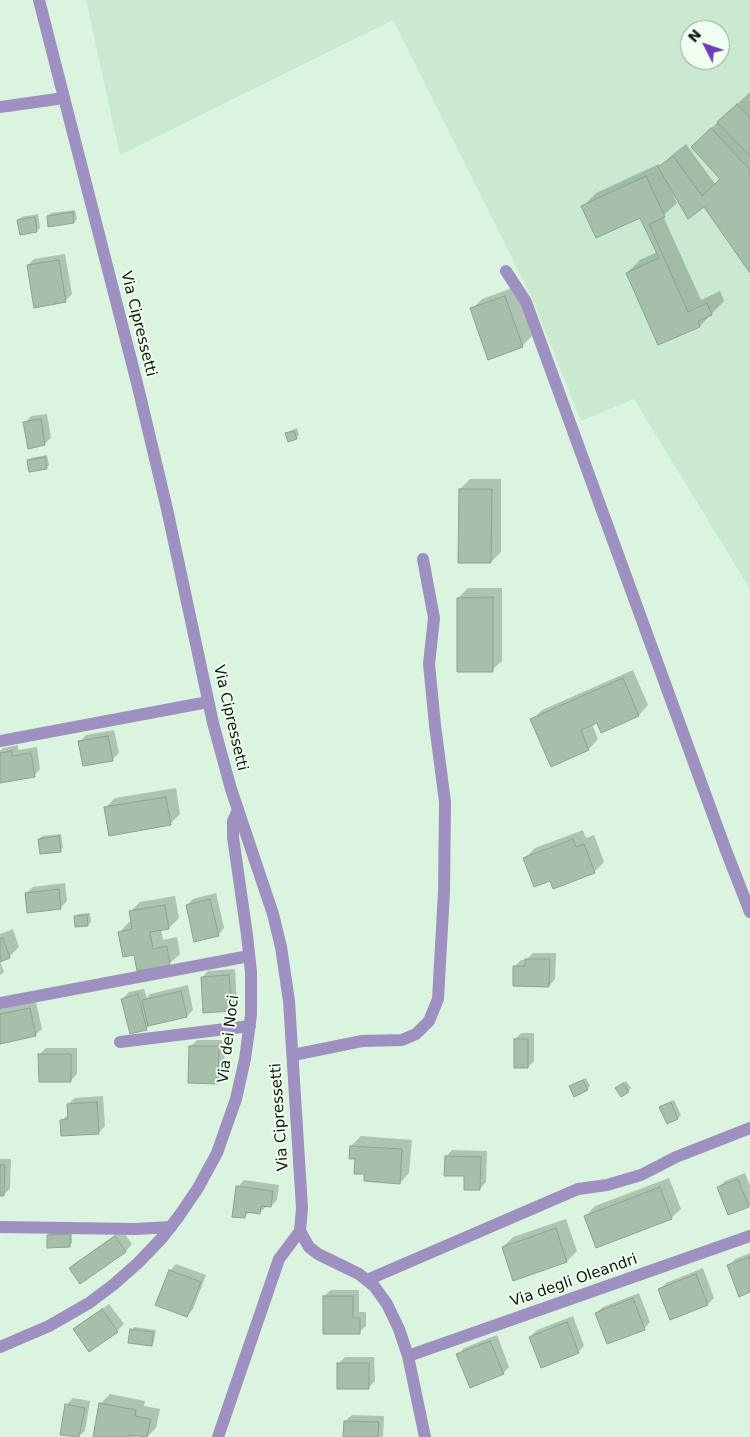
<!DOCTYPE html>
<html>
<head>
<meta charset="utf-8">
<style>
  body { margin:0 }
  #map { position:relative; width:750px; height:1437px; overflow:hidden; background:#daf4df; font-family:"DejaVu Sans",sans-serif }
  canvas { display:block }
  .north { position:absolute; left:680px; top:20px; width:50px; height:50px; box-sizing:border-box; background:#effef1; border:1px solid #96a297; border-radius:50%; rotate:311deg; font-size:14px; font-weight:700; line-height:20px; text-align:center; color:#101911 }
  .north::after { content:''; display:block; margin:auto; width:18px; height:22px; background:#6e3eb6; clip-path:polygon(50% 0,100% 100%,50% 72%,0 100%) }
</style>
</head>
<body>
<div id="map">
<canvas width="750" height="1437"></canvas>
<div class="north">N</div>
</div>
<script>
const ctx = document.querySelector('canvas').getContext('2d');
ctx.lineJoin = 'round';
function paint(path, color) { ctx.fillStyle = color; ctx.fill(path, 'evenodd'); }
const shape = rows => new Path2D(rows.map(r => 'M' + r).join(''));
function stroke(path, color, width, dash) { ctx.strokeStyle = color; ctx.lineWidth = width; ctx.lineCap = dash ? 'butt' : 'round'; ctx.setLineDash(dash || []); ctx.stroke(path); }
function write(font, color, halo, rows, align = 'center') {
  ctx.font = font + ' "DejaVu Sans",sans-serif'; ctx.lineWidth = 4; ctx.setLineDash([]); ctx.textBaseline = 'middle'; ctx.strokeStyle = halo; ctx.fillStyle = color; for (const [text, x, y, turn = 0] of rows) {
    ctx.save(); ctx.translate(x, y); ctx.rotate((+turn || 0) * Math.PI / 180); ctx.textAlign = isNaN(turn) ? turn : align; if (halo) ctx.strokeText(text, 0, 0); ctx.fillText(text, 0, 0); ctx.restore();
  }
}
paint(shape([
  [86,0,750,0,750,589,634,399,581,421,532,298,393,20,120,155],
  [690,30,720,30,720,60,690,60]
]), '#caead0');
paint(shape([
  [750,92,750,270,704,205,672,187,670,188,677,203,663,216,701,300,720,291,724,301,700,326,659,344,627,273,640,260,657,252,641,216,583,206,596,193,659,164,660,167,673,154,686,144,715,184,721,179,705,134],
  [75,210,77,219,74,222,48,216,51,213],
  [38,214,40,228,37,231,21,233,18,220,21,217],
  [65,254,72,294,65,301,28,265,34,259],
  [515,287,532,336,522,346,472,309,482,299],
  [47,414,51,438,44,444,25,423,31,416],
  [297,428,299,435,296,438,287,434,290,431],
  [47,455,49,465,46,468,29,461,31,458],
  [470,479,501,479,501,552,491,562,460,489],
  [468,588,502,588,502,661,492,670,458,598],
  [633,670,648,705,639,715,602,731,597,722,592,724,598,739,589,749,552,765,532,720,542,710],
  [114,730,119,753,112,760,80,742,86,735],
  [18,745,18,750,37,747,40,769,34,776,0,775,0,751,3,748],
  [176,788,180,814,170,824,105,808,115,798],
  [583,830,586,838,594,835,604,862,594,872,525,858,535,848],
  [61,834,63,848,60,851,39,839,42,836],
  [65,883,67,901,60,908,26,893,33,887],
  [216,893,224,928,218,935,187,905,193,899],
  [175,896,179,918,169,928,161,929,163,940,177,937,180,954,170,963,138,969,135,954,120,932,129,922,132,922,130,912,140,902],
  [90,913,91,922,88,925,76,926,75,917,78,914],
  [13,929,19,947,9,957,0,960,0,934],
  [533,953,556,953,555,979,549,986,515,966,521,960,526,960],
  [0,961,4,972,0,975],
  [235,969,237,1003,231,1010,202,978,208,971],
  [188,985,193,1010,187,1016,150,1025,146,1029,122,999,129,992,144,989,147,998,150,994],
  [36,1002,42,1029,35,1035,0,1042,0,1009],
  [521,1033,534,1033,534,1061,528,1067,515,1039],
  [197,1040,225,1040,224,1076,218,1083,191,1046],
  [46,1048,77,1048,77,1074,70,1081,40,1054],
  [586,1078,590,1086,587,1089,570,1087,573,1084],
  [626,1081,631,1088,628,1091,617,1088],
  [103,1096,105,1126,98,1133,61,1121,69,1114,68,1104,75,1098],
  [674,1100,681,1115,678,1118,667,1123,660,1108,663,1105],
  [361,1136,412,1140,409,1173,400,1183,366,1173,351,1146],
  [452,1150,487,1151,486,1182,480,1189,446,1157],
  [0,1159,11,1159,10,1189,3,1195,0,1195],
  [745,1173,750,1186,750,1205,729,1214,719,1187,725,1181],
  [669,1178,681,1209,671,1218,586,1216,595,1206],
  [244,1180,279,1185,277,1200,271,1206,267,1206,260,1212,250,1211,244,1217,238,1187],
  [566,1219,577,1251,567,1261,514,1279,503,1247,513,1237],
  [122,1230,132,1244,126,1251,81,1283,71,1269,77,1262],
  [72,1231,72,1243,69,1246,48,1235,51,1232],
  [750,1253,750,1291,729,1266,735,1259],
  [176,1264,206,1275,193,1309,187,1316,170,1271],
  [703,1268,714,1298,708,1304,660,1289,666,1283],
  [331,1290,359,1290,359,1312,366,1312,366,1326,359,1332,324,1296],
  [639,1293,650,1322,644,1329,596,1313,603,1307],
  [109,1304,124,1324,117,1331,89,1350,75,1330,81,1323],
  [573,1316,584,1346,578,1352,530,1337,537,1330],
  [134,1327,156,1330,154,1342,151,1345,132,1330],
  [497,1335,509,1367,503,1373,458,1355,464,1348],
  [345,1357,374,1357,375,1381,368,1388,338,1364],
  [110,1394,145,1401,144,1406,160,1409,156,1428,147,1437,136,1435,136,1437,94,1437,100,1404],
  [73,1398,90,1401,85,1431,78,1437,61,1434,66,1405],
  [352,1415,384,1416,383,1437,344,1437,345,1421]
]), '#0003');
const building = shape([
  [737,104,750,118,750,156,717,122,737,104],
  [711,128,750,170,750,273,704,207,688,219,658,167,673,156,702,196,720,179,691,147,711,128],
  [646,176,665,217,649,224,688,312,707,303,712,315,698,321,700,327,658,345,626,273,659,258,640,218,596,238,581,206,646,176],
  [73,212,74,223,48,227,47,216,73,212],
  [35,217,37,232,20,235,17,220,35,217],
  [59,260,66,302,34,308,27,265,59,260],
  [505,296,523,347,488,360,470,308,505,296],
  [41,419,45,445,28,449,23,422,41,419],
  [294,431,297,439,288,442,285,433,294,431],
  [45,457,47,469,29,472,27,460,45,457],
  [459,489,492,489,491,563,458,563,459,489],
  [493,597,493,672,457,672,457,598,493,597],
  [623,678,639,716,601,733,597,723,581,730,589,750,551,767,530,719,623,678],
  [108,736,113,761,83,766,78,741,108,736],
  [12,751,12,756,31,753,35,777,0,783,0,753,12,751],
  [166,797,171,825,109,836,104,807,166,797],
  [59,836,61,852,40,854,38,839,59,836],
  [573,839,576,847,584,844,595,873,553,889,550,881,534,887,523,858,573,839],
  [59,889,61,909,27,913,25,893,59,889],
  [210,899,219,936,194,942,186,905,210,899],
  [165,905,169,929,150,932,153,949,167,946,170,965,137,971,134,955,123,957,118,932,132,929,129,911,165,905],
  [87,915,88,926,75,927,74,916,87,915],
  [3,938,10,958,0,962,0,939,3,938],
  [525,959,550,959,549,987,513,986,513,966,525,966,525,959],
  [229,975,232,1011,203,1013,201,977,229,975],
  [181,991,187,1017,148,1026,142,1000,181,991],
  [138,994,147,1030,130,1034,121,999,138,994],
  [30,1008,36,1036,0,1044,0,1014,30,1008],
  [514,1039,528,1039,528,1068,514,1068,514,1039],
  [189,1046,219,1046,218,1084,188,1083,189,1046],
  [38,1054,71,1054,71,1082,39,1082,38,1054],
  [583,1080,588,1090,574,1097,569,1086,583,1080],
  [623,1083,629,1092,621,1097,615,1088,623,1083],
  [97,1102,99,1134,61,1136,60,1120,68,1119,67,1104,97,1102],
  [671,1102,678,1119,667,1124,659,1107,671,1102],
  [350,1146,402,1149,400,1184,364,1181,364,1174,354,1174,355,1159,349,1159,350,1146],
  [445,1156,481,1157,480,1190,464,1190,464,1176,444,1176,445,1156],
  [0,1165,5,1165,4,1196,0,1196,0,1165],
  [738,1179,749,1207,728,1215,717,1187,738,1179],
  [236,1186,273,1191,271,1207,261,1206,260,1214,246,1212,245,1218,232,1217,236,1186],
  [660,1187,672,1219,596,1248,584,1216,660,1187],
  [556,1228,567,1262,513,1281,502,1247,556,1228],
  [70,1234,70,1247,47,1248,47,1235,70,1234],
  [115,1236,126,1252,80,1284,69,1268,115,1236],
  [750,1257,750,1292,739,1297,727,1265,750,1257],
  [169,1270,201,1282,187,1317,155,1305,169,1270],
  [696,1274,708,1305,670,1320,658,1289,696,1274],
  [323,1296,353,1296,353,1318,360,1318,360,1334,323,1334,323,1296],
  [633,1298,645,1330,607,1344,595,1313,633,1298],
  [102,1309,118,1332,89,1352,73,1329,102,1309],
  [567,1322,579,1353,541,1368,529,1337,567,1322],
  [130,1329,153,1332,152,1346,128,1343,130,1329],
  [490,1341,504,1374,470,1388,456,1354,490,1341],
  [337,1363,369,1363,369,1389,337,1389,337,1363],
  [99,1403,136,1410,135,1416,151,1419,147,1437,129,1435,129,1437,93,1437,99,1403],
  [65,1404,85,1408,79,1437,60,1435,65,1404],
  [344,1421,379,1422,378,1437,343,1437,344,1421]
]);
paint(building, '#a6beaa');
stroke(building, '#8ba390', 1);
stroke(shape([
  [0,107,64,98],
  [506,271,526,302,725,848,750,912],
  [0,741,208,702],
  [0,1003,249,956],
  [120,1042,250,1026],
  [293,1055,362,1041,402,1040,416,1034,429,1021,438,999,444,892,445,802,435,725,429,664,434,618,423,559],
  [0,1227,135,1229,171,1227],
  [300,1231,309,1247,318,1254,359,1274,374,1286,387,1304,399,1329,408,1356,425,1437],
  [367,1280,578,1189,607,1185,641,1175,676,1157,750,1128],
  [0,1347,49,1326,89,1303,113,1285,138,1263,162,1238,179,1216,198,1188,217,1153,236,1099,245,1059,251,1015,251,972,247,935,233,837,233,821,238,810],
  [408,1356,750,1236]
]), '#9e90c0', 12);
stroke(shape([
  [39,0,137,383,167,509,213,723,231,789,273,914,281,947,289,1001,302,1208,300,1231,279,1259,218,1437]
]), '#9e90c0', 12);
write('15px', '#101911', '#effef1', [
  ["Via Cipressetti",138,324,76],
  ["Via Cipressetti",230,718,77],
  ["Via dei Noci",229,1039,-83],
  ["Via Cipressetti",280,1117,-94],
  ["Via degli Oleandri",574,1281,-19]
]);
</script>
</body>
</html>
